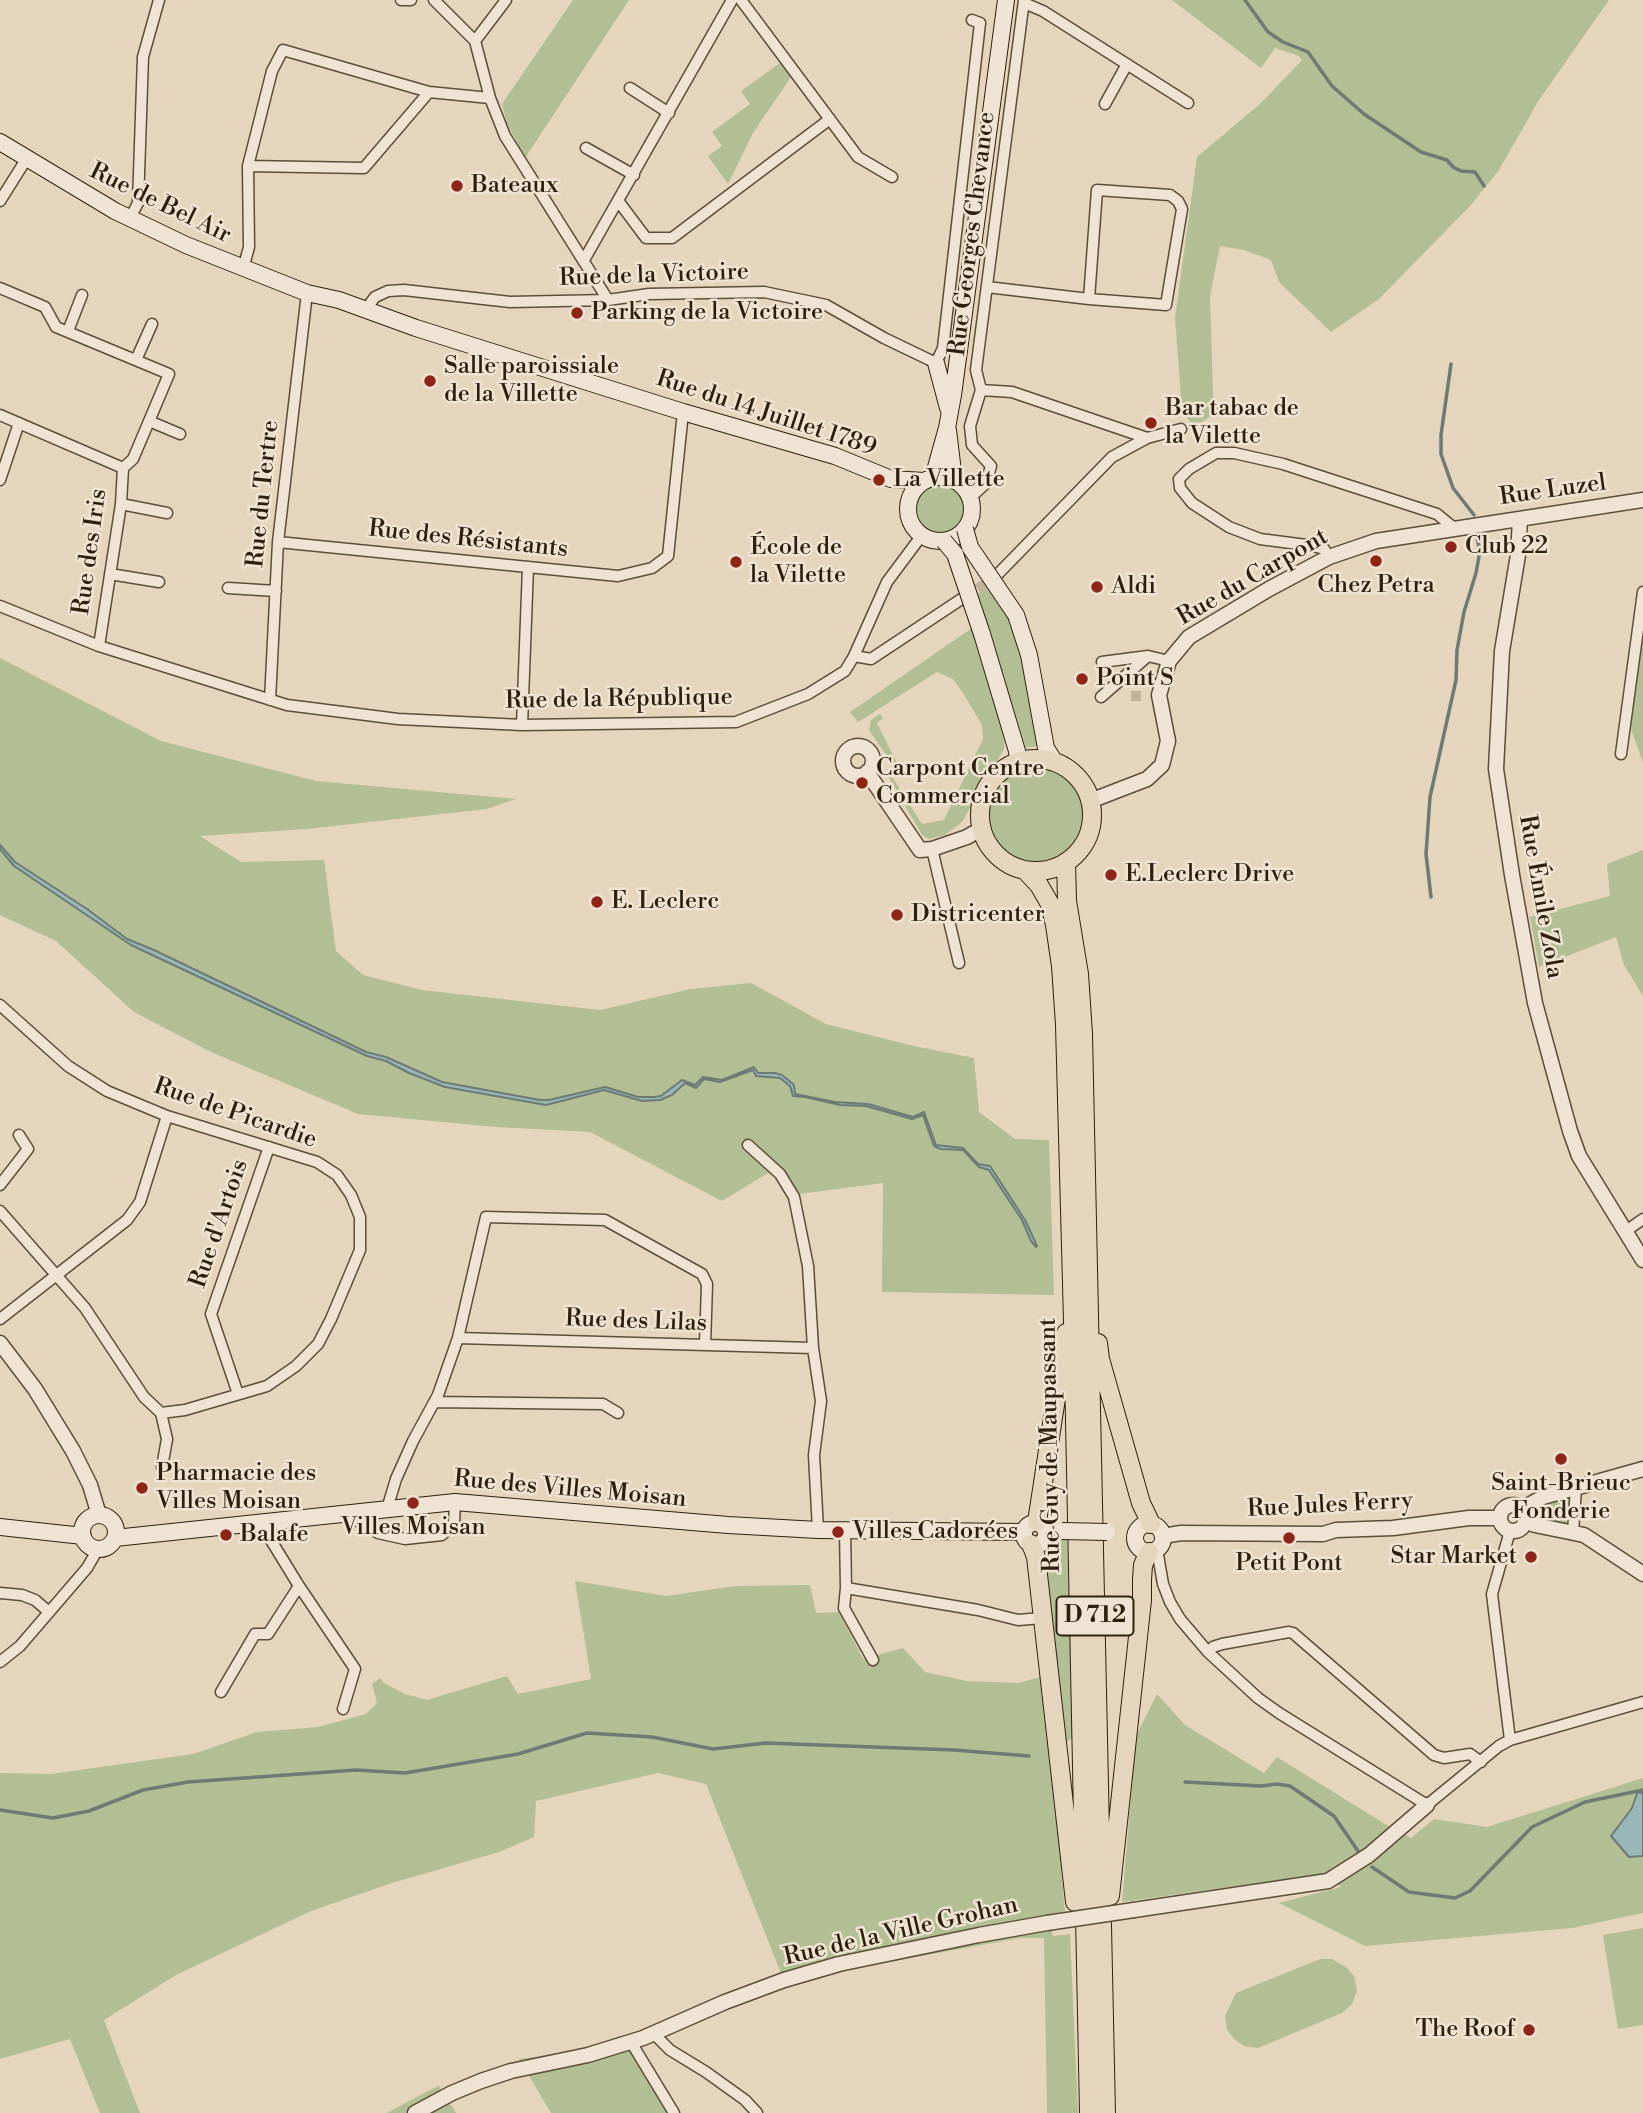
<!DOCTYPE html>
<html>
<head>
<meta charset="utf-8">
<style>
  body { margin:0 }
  canvas { display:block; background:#e6d5bd }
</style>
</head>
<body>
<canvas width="1643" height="2113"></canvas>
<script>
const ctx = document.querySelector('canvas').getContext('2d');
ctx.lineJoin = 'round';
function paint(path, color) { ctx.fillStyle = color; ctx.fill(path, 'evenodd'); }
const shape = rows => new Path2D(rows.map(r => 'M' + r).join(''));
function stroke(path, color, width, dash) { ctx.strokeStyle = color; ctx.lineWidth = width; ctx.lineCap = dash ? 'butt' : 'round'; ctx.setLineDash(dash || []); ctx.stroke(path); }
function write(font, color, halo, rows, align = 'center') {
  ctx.font = font + ' "Libre Bodoni",serif'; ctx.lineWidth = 5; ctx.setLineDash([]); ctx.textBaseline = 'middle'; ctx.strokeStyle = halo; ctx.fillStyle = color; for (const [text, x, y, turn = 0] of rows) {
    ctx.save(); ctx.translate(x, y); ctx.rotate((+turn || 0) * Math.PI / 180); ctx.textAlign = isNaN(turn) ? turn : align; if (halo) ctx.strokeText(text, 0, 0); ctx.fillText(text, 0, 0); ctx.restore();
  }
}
paint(shape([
  [573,0,629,0,525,158,507,123,502,104],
  [1172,0,1609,0,1539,100,1499,170,1470,206,1379,299,1331,332,1279,282,1271,260,1244,250,1220,246,1210,296,1213,395,1220,409,1194,428,1182,410,1175,318,1197,157,1260,104,1302,60,1299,56,1275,48,1261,68],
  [780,63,791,77,753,133,728,184,708,156,722,146,712,132,750,104,741,91],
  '917 509a24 24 0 1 1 48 0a24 24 0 1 1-48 0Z',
  [989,586,1002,603,1017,634,1037,746,1026,748,978,594],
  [972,628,1005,736,1004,749,962,822,945,835,929,839,922,835,887,774,889,772,922,824,944,820,983,739,982,725,963,693,953,679,937,672,858,722,850,712],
  [1643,637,1643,763,1630,726],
  [0,658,161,741,316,781,516,799,487,809,307,829,200,836,241,862,324,860,336,951,363,975,422,990,600,1010,691,989,751,983,826,1024,914,1046,974,1058,979,1112,1015,1139,1049,1140,1054,1295,882,1292,883,1183,799,1194,768,1173,722,1201,590,1132,496,1127,358,1114,211,1052,134,1012,56,941,0,915],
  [880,714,883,718,877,723,897,763,893,765,869,730,871,720],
  '989 814a47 47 0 1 1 94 0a47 47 0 1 1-94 0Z',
  [1643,850,1643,996,1624,965,1616,937,1539,967,1530,917,1610,896,1607,864],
  [1571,1497,1570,1520,1566,1525,1543,1522,1535,1517,1535,1511,1547,1501],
  [1058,1539,1067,1540,1075,1738,1050,1747,1065,1911,1049,1915,1053,1936,1070,1934,1078,2113,1047,2113,1044,1938,1020,1938,971,1947,834,1972,786,1986,706,1784,658,1773,536,1801,534,1837,499,1852,392,1883,311,1911,176,1975,104,2020,140,2113,100,2113,70,2039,0,2059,0,1773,51,1774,193,1754,257,1732,318,1727,366,1714,377,1703,372,1684,380,1678,384,1683,405,1694,427,1700,507,1676,518,1694,591,1679,575,1581,666,1596,735,1586,810,1585,816,1613,839,1612,863,1659,903,1648,925,1672,967,1681,1018,1683,1056,1673,1046,1553],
  [1157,1694,1185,1725,1264,1773,1277,1757,1385,1824,1411,1838,1434,1819,1487,1827,1643,1778,1643,1913,1572,1928,1365,1946,1279,1903,1341,1887,1323,1874,1122,1902,1136,1736],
  [1643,1928,1643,2025,1618,2029,1603,1935],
  [1320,1959,1332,1959,1346,1967,1354,1976,1357,1991,1352,2004,1342,2013,1258,2048,1244,2046,1234,2039,1227,2030,1225,2016,1236,1993],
  [620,2036,672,2113,551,2113,519,2059,582,2050],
  [439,2086,456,2113,387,2113,428,2091]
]), '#b2be93');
const water = shape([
  [0,845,15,862,87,909,127,939,154,950,366,1052,386,1057,442,1082,540,1100,549,1100,605,1087,638,1097,654,1097,661,1096,682,1080,695,1085,703,1077,722,1080,754,1067,758,1073,775,1073,782,1075,794,1085,795,1094,835,1102,868,1104,913,1117,924,1112,936,1145,963,1148,978,1164,990,1166,1025,1220,1037,1246,1036,1247,1031,1241,1022,1220,989,1170,979,1167,963,1150,941,1149,934,1146,923,1115,912,1119,866,1106,840,1105,805,1097,793,1096,790,1086,780,1078,756,1076,753,1070,720,1082,704,1079,696,1088,685,1083,672,1095,660,1100,642,1101,604,1090,546,1105,445,1087,409,1073,386,1061,367,1056,131,945,14,866,0,849,0,845],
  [1643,1789,1643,1856,1629,1857,1611,1836,1632,1808,1638,1791,1643,1789]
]);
paint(water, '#99b6b9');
stroke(water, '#6e7a74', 2);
stroke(shape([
  [1245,0,1268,32,1283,42,1308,52,1332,86,1364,114,1421,152,1447,160,1453,167,1461,171,1475,172,1484,186],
  [1451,364,1441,435,1441,454,1453,488,1474,515],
  [1431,897,1426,854,1430,797,1456,680,1457,650,1464,612,1476,573,1480,551,1476,533],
  [1185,1782,1261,1786,1277,1784,1290,1786,1334,1816,1358,1851],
  [0,1810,53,1818,89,1811,143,1790,188,1782,356,1770,405,1773,518,1754,587,1733,652,1737,713,1749,766,1743,954,1750,1029,1756],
  [1372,1867,1409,1892,1455,1898,1470,1891,1532,1827,1585,1802,1638,1791,1643,1793]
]), '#6e7a74', 3.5);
stroke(shape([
  [965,597,995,577],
  [1136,701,1136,668]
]), '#c1b19a', 10, [10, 5]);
const minor = shape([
  [401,0,411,0],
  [434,0,475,41,490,98,505,136,608,300],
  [741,0,858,157,892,177],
  [1024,3,1043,11,1188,103],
  [475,41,506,0],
  [630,88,669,113],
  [1105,104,1127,64],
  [586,148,634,175],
  [248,166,364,168,429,92],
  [0,201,27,158],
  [619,202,646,238,672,238,830,119],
  [130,218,138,203,143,57,159,0],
  [584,260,732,0],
  [243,269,249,247,248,166,272,71,283,50,429,92,490,98],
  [987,287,1089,299,1097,190,1170,195,1178,201,1182,209,1166,305,1089,299],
  [0,288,45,307,56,327,169,374,133,459,123,468,121,504,99,646],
  [366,309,375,297,388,291,404,290,510,302,608,300,649,294,764,292,826,305,884,338,936,363,943,348,980,23,972,20],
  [68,331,82,295],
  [136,360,152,324],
  [981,390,1012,392,1147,438,1181,429],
  [0,415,123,468],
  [149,421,180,434],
  [0,480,19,423],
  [970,498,986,483,991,466,972,445,970,426,981,390,976,370,1024,0],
  [121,504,167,513],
  [278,542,618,576,652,568,668,556,683,412],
  [1329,557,1324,549,1314,546,1260,539,1229,527,1192,503,1180,488,1179,479,1189,469,1216,453,1234,453,1283,464,1437,514,1454,528],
  [110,574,159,582],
  [996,576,1112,457,1147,438],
  [228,588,276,591],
  [0,606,99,646,287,705,398,719,522,725,736,722,808,694,845,671,854,656,887,582,922,535],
  [854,656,871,659,963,598],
  [1102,662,1148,656,1169,661],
  [1101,697,1148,656],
  [270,700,278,542,307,293],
  [522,725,528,567],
  [1621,754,1643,592],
  [932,849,959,963],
  [0,1005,68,1066,107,1091,167,1116,317,1162,337,1175,351,1195,360,1217,360,1250,331,1319,318,1344,296,1366,267,1386,185,1410,161,1413,144,1397,85,1308,0,1211],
  [748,1145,780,1174,794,1197,808,1266,813,1348,821,1401,814,1455,818,1530],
  [0,1185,28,1149,19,1135],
  [1626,1231,1643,1219],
  [0,1319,127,1220,140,1202,167,1116],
  [458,1338,813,1348],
  [238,1394,211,1314,269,1147],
  [434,1402,603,1404,618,1413],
  [161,1413,167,1439,162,1467],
  [387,1509,396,1479,413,1441,438,1395,458,1338,486,1217,605,1220,702,1274,707,1284,705,1345],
  [346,1514,378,1533,405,1539,442,1535,454,1523,455,1502],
  [261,1524,299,1586,355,1669,343,1709],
  [845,1531,846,1588,844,1608,873,1660],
  [1510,1531,1492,1594,1510,1740],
  [1573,1532,1576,1488],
  [1157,1549,1163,1584,1170,1602,1180,1619,1208,1652,1258,1698,1279,1713,1427,1805,1499,1746,1510,1740,1643,1702],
  [846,1588,978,1610,1018,1620,1042,1618],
  [0,1593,22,1595,35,1600,49,1612],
  [1208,1652,1213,1647,1222,1644,1289,1632,1293,1633,1434,1755,1444,1758,1470,1754,1481,1762],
  [0,1662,20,1646,87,1568,98,1549],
  [221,1692,255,1634,268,1634,299,1586],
  [654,2034,670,2050,706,2072,745,2100,757,2113],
  [631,2042,674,2113]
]);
const tertiary = shape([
  [1520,519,1518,555,1502,651,1496,769,1512,875,1535,1003,1570,1131,1579,1156,1643,1260],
  '843 761a15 15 0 1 1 30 0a15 15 0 1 1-30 0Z',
  [867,772,920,850,932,849,967,837,981,829],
  [1090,801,1147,779,1162,765,1168,741,1159,695,1169,661,1189,637,1269,589,1329,557,1376,541,1643,500],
  [0,1343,35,1389,73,1451,90,1485,99,1515],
  '1500 1518a13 13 0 1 1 26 0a13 13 0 1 1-26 0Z',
  [1522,1509,1543,1497,1643,1469],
  [1526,1521,1535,1525,1584,1535,1643,1574],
  [1163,1536,1181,1533,1323,1534,1336,1530,1393,1528,1469,1518,1500,1518],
  [1134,1910,1328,1881,1369,1855,1427,1805],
  [415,2113,452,2093,481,2081,511,2071,588,2055,643,2038,725,2002,784,1980,839,1964,979,1935,1047,1923]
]);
const secondary = shape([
  [0,142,115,211,186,245,307,293,339,300,416,328,683,412,835,456,891,479,924,481],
  [936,363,948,408],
  [948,430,954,480],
  '908 509a32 32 0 1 1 64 0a32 32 0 1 1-64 0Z',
  [933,478,947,428,953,395,1006,0],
  [1016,615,1029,655,1046,748,1054,761],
  [982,634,1017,751,1018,761],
  '82 1532a17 17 0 1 1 34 0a17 17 0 1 1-34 0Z',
  '1024 1534a11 11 0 1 1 22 0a11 11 0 1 1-22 0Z',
  '1135 1538a14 14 0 1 1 28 0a14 14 0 1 1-28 0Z',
  [0,1527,83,1536],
  [115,1538,455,1502,728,1525,818,1530,1023,1532]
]);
const primary = shape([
  '980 815a56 56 0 1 1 112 0a56 56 0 1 1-112 0Z',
  [1066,862,1067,901,1079,974,1083,1034,1106,2113],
  [1025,870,1039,885,1050,904,1055,925,1061,966,1065,1025,1073,1321,1089,2113],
  [1098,1343,1100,1359,1141,1503,1151,1524],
  [1037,1522,1066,1333],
  [1031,1544,1036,1557,1075,1902],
  [1110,1896,1142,1600,1142,1580,1143,1565,1149,1552]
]);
stroke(minor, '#5c4d39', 13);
stroke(tertiary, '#5c4d39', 17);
stroke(secondary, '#2e200d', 18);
stroke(primary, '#2e200d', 20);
stroke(minor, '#efe4d4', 10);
stroke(tertiary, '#efe4d4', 14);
stroke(secondary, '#efe4d4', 16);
stroke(primary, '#e6d5bd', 18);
const tertiaryBridge = shape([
  [1047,1923,1134,1910]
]);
const secondaryBridge = shape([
  [965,529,970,547,1016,615],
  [944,541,955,554,982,634],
  [1062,1531,1107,1532]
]);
stroke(tertiaryBridge, '#5c4d39', 17, []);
stroke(secondaryBridge, '#2e200d', 18, []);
stroke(tertiaryBridge, '#efe4d4', 14);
stroke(secondaryBridge, '#efe4d4', 16);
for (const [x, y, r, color] of [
  [457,186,7,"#8f2418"],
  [577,313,7,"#8f2418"],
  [430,381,7,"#8f2418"],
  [1151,423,7,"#8f2418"],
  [879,480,7,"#8f2418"],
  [1451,547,7,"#8f2418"],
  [1376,561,7,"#8f2418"],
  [736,562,7,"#8f2418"],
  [1097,587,7,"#8f2418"],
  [1082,679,7,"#8f2418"],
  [862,783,7,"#8f2418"],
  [1111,875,7,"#8f2418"],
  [597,902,7,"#8f2418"],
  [897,915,7,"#8f2418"],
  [1561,1459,7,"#8f2418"],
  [142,1488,7,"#8f2418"],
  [413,1503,7,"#8f2418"],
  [838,1532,7,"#8f2418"],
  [226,1535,7,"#8f2418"],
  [1289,1538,7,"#8f2418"],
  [1531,1557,7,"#8f2418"],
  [1529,2030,7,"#8f2418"]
]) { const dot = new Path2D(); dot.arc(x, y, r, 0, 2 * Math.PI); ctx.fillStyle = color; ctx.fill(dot); stroke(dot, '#efe4d4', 2.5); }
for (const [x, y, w] of [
  [1095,1616,77]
]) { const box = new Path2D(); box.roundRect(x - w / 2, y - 19.5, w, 39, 5); ctx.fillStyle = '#efe4d4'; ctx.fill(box); stroke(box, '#2e200d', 2); }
write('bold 23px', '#2e200d', null, [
  ["D 712",1095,1616]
]);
write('24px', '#2e200d', '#efe4d4', [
  ["Bateaux",471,186],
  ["Parking de la Victoire",591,313],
  ["Salle paroissiale",444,367],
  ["de la Villette",444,395],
  ["Bar tabac de",1165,409],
  ["la Vilette",1165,437],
  ["La Villette",893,480],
  ["Club 22",1465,547],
  ["École de",750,548],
  ["la Vilette",750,576],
  ["Chez Petra",1376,586,"center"],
  ["Aldi",1111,587],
  ["Point S",1096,679],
  ["Carpont Centre",876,769],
  ["Commercial",876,797],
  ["E.Leclerc Drive",1125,875],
  ["E. Leclerc",611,902],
  ["Districenter",911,915],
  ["Pharmacie des",156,1474],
  ["Villes Moisan",156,1502],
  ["Saint-Brieuc",1561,1484,"center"],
  ["Fonderie",1561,1512,"center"],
  ["Villes Moisan",413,1528,"center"],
  ["Villes Cadorées",852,1532],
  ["Balafe",240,1535],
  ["Star Market",1517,1557,"right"],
  ["Petit Pont",1289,1564,"center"],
  ["The Roof",1515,2030,"right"]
], 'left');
write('24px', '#2e200d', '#efe4d4', [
  ["Rue de Bel Air",160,204,26],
  ["Rue Georges Chevance",973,234,-83],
  ["Rue de la Victoire",654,276,-2],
  ["Rue du 14 Juillet 1789",766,414,18],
  ["Rue Luzel",1553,491,-8],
  ["Rue du Tertre",264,494,-84],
  ["Rue des Résistants",468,540,6],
  ["Rue des Iris",91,552,-82],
  ["Rue du Carpont",1253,578,-30],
  ["Rue de la République",619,700,-1],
  ["Rue Émile Zola",1540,897,80],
  ["Rue de Picardie",235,1114,19],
  ["Rue d'Artois",220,1224,-71],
  ["Rue des Lilas",636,1322,2],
  ["Rue Guy de Maupassant",1051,1445,-91],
  ["Rue des Villes Moisan",570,1490,5],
  ["Rue Jules Ferry",1330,1506,-3],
  ["Rue de la Ville Grohan",901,1932,-13]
]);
</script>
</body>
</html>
